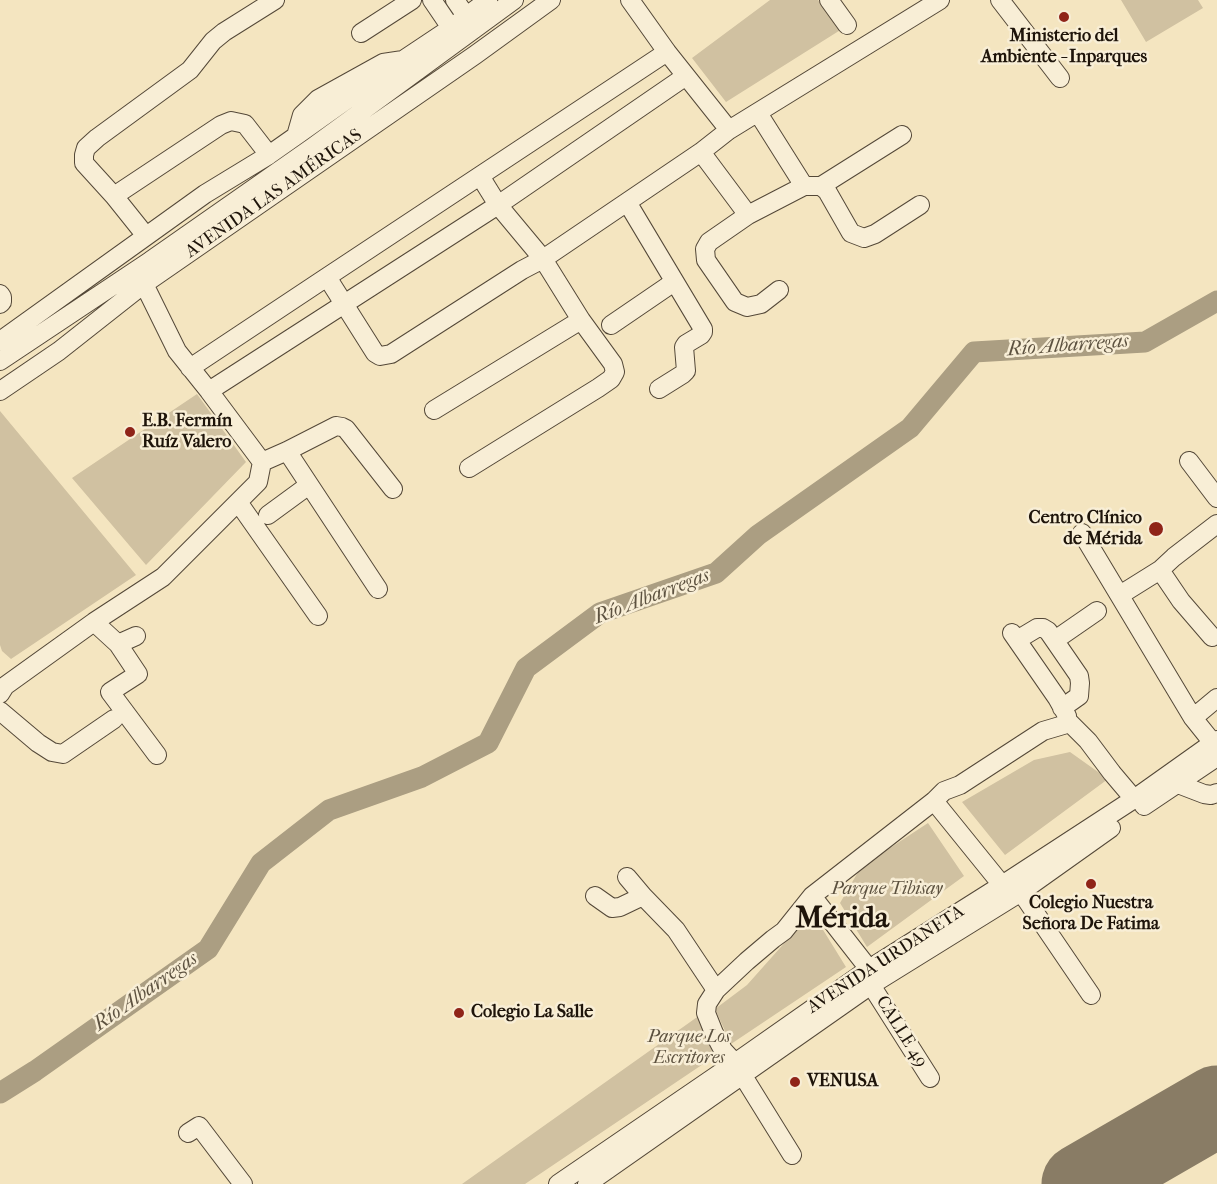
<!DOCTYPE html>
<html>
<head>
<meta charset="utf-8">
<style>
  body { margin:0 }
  canvas { display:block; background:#f4e5c0 }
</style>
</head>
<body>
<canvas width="1217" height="1184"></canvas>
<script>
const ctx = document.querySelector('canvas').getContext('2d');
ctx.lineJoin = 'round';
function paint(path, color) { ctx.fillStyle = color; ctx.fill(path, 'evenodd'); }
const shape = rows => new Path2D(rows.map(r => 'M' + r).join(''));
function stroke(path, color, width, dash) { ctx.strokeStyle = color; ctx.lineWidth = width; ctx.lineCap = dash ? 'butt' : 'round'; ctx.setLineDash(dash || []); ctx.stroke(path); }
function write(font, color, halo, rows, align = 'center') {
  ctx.font = font + ' "IM FELL French Canon",serif'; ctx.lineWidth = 5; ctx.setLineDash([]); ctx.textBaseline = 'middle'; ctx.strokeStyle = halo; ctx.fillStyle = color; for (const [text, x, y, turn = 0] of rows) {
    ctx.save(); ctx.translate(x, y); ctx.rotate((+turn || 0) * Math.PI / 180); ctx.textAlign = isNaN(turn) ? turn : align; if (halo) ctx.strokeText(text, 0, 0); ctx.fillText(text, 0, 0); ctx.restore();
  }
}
paint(shape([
  [770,0,818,0,842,29,726,102,692,58],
  [1121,0,1198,0,1203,8,1146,42],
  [197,394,246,462,146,565,72,478],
  [0,411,136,575,11,659,2,651,0,645],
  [1070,752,1108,779,1005,855,962,802,1034,760],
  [928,823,964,876,867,947,840,903,861,867],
  [812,912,846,967,731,1044,715,1009,747,985],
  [700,1015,718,1054,525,1184,462,1184]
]), '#d0c1a1');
stroke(shape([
  [0,1093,35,1071,208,949,261,863,329,810,422,777,488,743,526,668,600,613,716,573,758,535,910,428,974,352,1145,342,1217,301]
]), '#ab9e82', 21);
stroke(shape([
  [1082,1184,1217,1106]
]), '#897c65', 81);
const minor = shape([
  [432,0,451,28],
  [455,0,466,16],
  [630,0,667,52,729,130],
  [829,0,847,25],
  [1000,0,1060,78],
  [361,33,412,0],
  [667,52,327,277,375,353,380,356,391,354,522,270,543,259,701,152,729,130,940,0],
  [758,113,804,186],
  [296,136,403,60,451,28,488,0],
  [701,152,748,215],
  [821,186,902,135],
  [114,196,221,125,231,121,245,124,269,155],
  [627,202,703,329,703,332,701,335,686,344,684,347,686,371,683,374,659,389],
  [146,236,114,196,84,163,84,155,86,148,97,138,190,70,213,41,224,32,275,0],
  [779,290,761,304,747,307,735,302,706,260,705,249,709,242,748,215,804,186,821,186,827,191,851,233,864,238,875,234,920,205],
  [0,294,2,297,2,302,0,304],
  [611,325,674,282],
  [0,341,205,194,269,155,296,136,302,115,318,99,383,63,403,60],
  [0,361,150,261,313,147,514,0],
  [190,368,327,277],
  [0,391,59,351,144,284,475,55,551,0],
  [209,391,498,205,686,76],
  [434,410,581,320],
  [287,451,378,589],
  [1189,461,1217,498],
  [262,462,287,451,336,426,342,427,346,429,393,489],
  [469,468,598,388,611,379,615,372,613,364,581,320,543,259,498,205,480,176],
  [238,502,318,616],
  [268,515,309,485],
  [1082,533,1193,718,1213,743],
  [1160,570,1181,601,1212,637],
  [1120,595,1160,570,1174,557,1217,524],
  [94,622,118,644,138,674,110,692,157,755],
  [1012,633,1057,698,1067,716],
  [1017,640,1037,628,1043,628,1048,631,1079,676,1080,683,1079,696,1062,708],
  [1055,640,1097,611],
  [118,644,136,636],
  [0,694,5,686,94,622,163,577,258,482,262,462,209,391,177,351,144,284],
  [0,711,38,743,52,752,63,754,114,719],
  [1193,718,1217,698],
  [1178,784,1204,794,1211,795,1217,793],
  [934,801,1002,885],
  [1144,806,1217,757],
  [627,877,643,896],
  [1021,892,1091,995],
  [595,896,612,908,620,907,643,896,676,930,716,990],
  [812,896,869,969],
  [871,985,930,1078],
  [188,1133,199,1126,243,1184],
  [792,1155,735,1063,723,1050,714,1033,706,1013,707,1004,716,990,747,961,773,939,784,931,812,896,934,801,944,791,960,785,1043,731,1070,723,1088,741,1112,773,1134,799],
  [558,1184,735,1063,869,969,1002,885,1134,799,1217,740],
  [587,1184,871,985,1021,892,1111,828]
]);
stroke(minor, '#544838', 20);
stroke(minor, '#f8eed6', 18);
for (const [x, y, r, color] of [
  [1064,17,6,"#8f2418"],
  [130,432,6,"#8f2418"],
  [1156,529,8,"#8f2418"],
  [1091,884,6,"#8f2418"],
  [459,1013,6,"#8f2418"],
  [795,1082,6,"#8f2418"]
]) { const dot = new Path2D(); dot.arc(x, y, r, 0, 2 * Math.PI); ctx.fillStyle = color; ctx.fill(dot); stroke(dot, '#f8eed6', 2); }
write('bold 18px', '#1e140a', '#f8eed6', [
  ["Ministerio del",1064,37,"center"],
  ["Ambiente - Inparques",1064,58,"center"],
  ["E.B. Fermín",142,422],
  ["Ruíz Valero",142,443],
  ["Centro Clínico",1142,519,"right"],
  ["de Mérida",1142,540,"right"],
  ["Colegio Nuestra",1091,904,"center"],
  ["Señora De Fatima",1091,925,"center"],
  ["Colegio La Salle",471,1013],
  ["VENUSA",807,1082]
], 'left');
write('18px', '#1e140a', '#f8eed6', [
  ["AVENIDA LAS AMÉRICAS",274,194,-35],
  ["AVENIDA URDANETA",886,960,-33],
  ["CALLE 49",901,1032,58]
]);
write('italic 18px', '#5c513f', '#f8eed6', [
  ["Parque Tibisay",887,890],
  ["Parque Los",689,1038],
  ["Escritores",689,1059]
]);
write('italic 20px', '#5d5240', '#f8eed6', [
  ["Río Albarregas",1068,346,-4],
  ["Río Albarregas",652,597,-21],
  ["Río Albarregas",146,992,-35]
]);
write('bold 30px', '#1e140a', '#f8eed6', [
  ["Mérida",842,920]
]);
</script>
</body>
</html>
